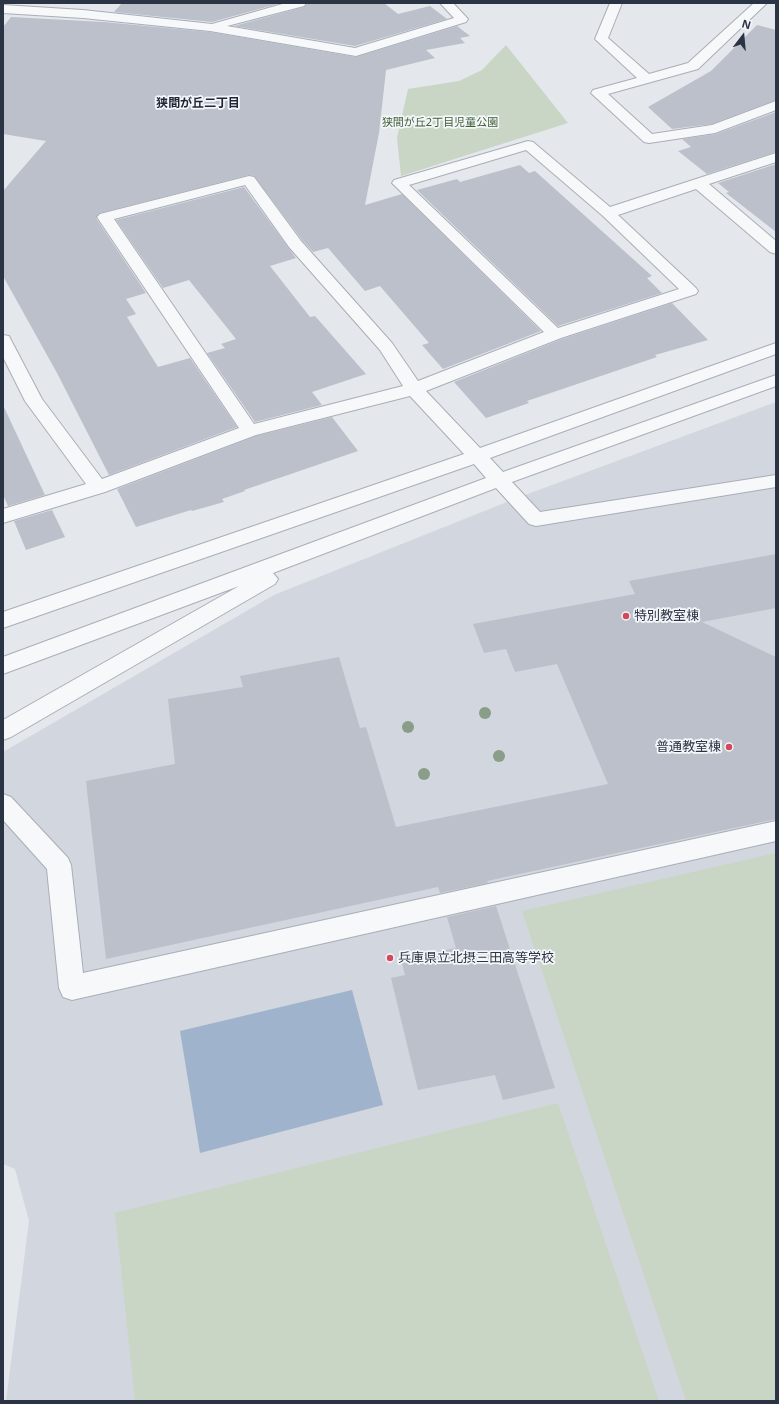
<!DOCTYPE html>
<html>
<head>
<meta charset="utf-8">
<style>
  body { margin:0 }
  #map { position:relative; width:779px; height:1404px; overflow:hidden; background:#e4e7ec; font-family:"Noto Sans",sans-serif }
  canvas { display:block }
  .frame { position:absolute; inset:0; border:4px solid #2b3445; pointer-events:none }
  .north { position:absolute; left:723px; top:16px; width:40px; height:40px; -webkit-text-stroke:3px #f4f6f9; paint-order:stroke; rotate:16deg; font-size:11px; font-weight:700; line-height:16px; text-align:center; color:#2b3445 }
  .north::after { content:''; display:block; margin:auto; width:14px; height:18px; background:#2b3445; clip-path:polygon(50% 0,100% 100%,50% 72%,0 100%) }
</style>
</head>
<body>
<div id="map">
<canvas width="779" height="1404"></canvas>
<div class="frame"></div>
<div class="north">N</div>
</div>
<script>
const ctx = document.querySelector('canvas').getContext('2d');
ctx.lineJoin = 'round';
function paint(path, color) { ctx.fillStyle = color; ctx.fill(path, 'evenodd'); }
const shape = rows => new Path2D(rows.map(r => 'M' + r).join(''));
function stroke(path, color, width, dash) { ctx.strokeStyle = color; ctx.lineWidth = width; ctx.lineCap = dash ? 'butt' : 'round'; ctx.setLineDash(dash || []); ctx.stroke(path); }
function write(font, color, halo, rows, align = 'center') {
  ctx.font = font + ' "Noto Sans","Noto Sans JP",sans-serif'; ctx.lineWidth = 3.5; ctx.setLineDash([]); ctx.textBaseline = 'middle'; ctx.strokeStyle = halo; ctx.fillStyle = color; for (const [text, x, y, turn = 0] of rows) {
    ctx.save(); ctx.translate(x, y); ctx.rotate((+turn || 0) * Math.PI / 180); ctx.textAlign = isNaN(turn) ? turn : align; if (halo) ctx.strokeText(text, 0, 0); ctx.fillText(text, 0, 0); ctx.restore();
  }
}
paint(shape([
  [776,402,776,1401,6,1401,29,1221,15,1169,3,1164,3,752,274,595,517,498]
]), '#d2d6de');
paint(shape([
  [506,45,568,123,401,176,397,138,408,89,459,81,482,70],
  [776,853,776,1401,686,1401,522,911],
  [558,1103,659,1401,135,1401,115,1213]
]), '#c9d6c5');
paint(shape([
  [352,990,383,1105,200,1153,180,1031]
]), '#9fb4cc');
paint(shape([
  [122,3,281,3,212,22,114,12],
  [307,3,384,3,398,14,430,6,447,19,355,46,234,26,304,7],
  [11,17,104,22,210,32,356,57,457,26,470,36,460,38,465,43,426,50,435,58,386,70,379,133,365,205,402,194,541,331,443,369,422,345,429,343,380,286,365,291,328,248,313,252,302,240,254,176,249,175,100,213,96,218,146,293,126,299,136,314,127,317,158,367,190,358,237,427,109,475,57,373,3,276,3,191,46,141,3,134,3,27],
  [757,25,776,30,776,100,712,124,672,129,648,107,711,71],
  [776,112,776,152,707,174,678,151,691,147,682,139,716,134],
  [776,164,776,232,726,193,729,192,718,183],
  [520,165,529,173,535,171,652,276,647,278,662,293,558,326,417,190,457,179,460,182],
  [244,187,296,258,270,266,310,317,315,316,366,374,312,392,322,405,255,422,207,353,225,348,221,344,236,339,189,280,163,288,116,220],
  [672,303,708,340,655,355,657,357,527,401,529,403,486,418,454,382,562,339],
  [3,405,45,495,8,506,3,495],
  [332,417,358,451,244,490,245,491,222,499,224,502,192,511,191,510,136,527,117,489,256,436],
  [52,510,65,537,26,550,14,521],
  [776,554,776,608,702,622,776,657,776,819,487,881,488,883,440,893,438,887,106,959,86,781,175,764,168,699,243,687,240,676,339,657,360,728,366,727,396,827,608,784,557,664,515,672,506,649,484,653,473,624,635,594,629,581],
  [496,906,555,1088,503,1100,495,1075,418,1090,391,978,405,975,401,959,456,948,447,917]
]), '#bbc0ca');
const minor = shape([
  [286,3,306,3,304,6,227,26,355,48,454,18,440,3,453,3,468,19,466,22,356,56,210,31,83,18,3,13,3,5,83,10,212,24,286,3],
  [610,3,622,3,608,38,649,74,688,63,754,3,767,3,698,69,608,94,652,134,712,125,776,101,776,110,715,133,649,143,644,142,591,93,593,90,637,78,595,39,610,3],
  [528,141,533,142,610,207,776,153,776,162,709,184,776,241,776,254,770,252,696,189,618,215,696,288,698,291,696,294,561,338,426,391,480,448,776,343,776,354,490,458,503,472,776,375,776,386,512,482,540,512,776,475,776,487,536,526,529,524,496,488,273,573,278,579,275,584,11,737,3,740,3,720,239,586,3,674,3,657,486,478,474,464,3,628,3,612,464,454,410,396,256,435,105,492,3,523,3,509,86,484,25,401,3,357,3,335,9,336,11,340,42,399,102,479,239,428,97,217,100,214,249,176,254,177,301,241,392,343,418,381,544,332,392,183,394,180,528,141],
  [526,150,603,216,679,289,558,328,409,185,526,150],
  [245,185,289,247,380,350,403,386,254,424,114,219,245,185],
  [3,794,11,797,68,858,71,865,83,973,776,821,776,841,72,1000,63,997,59,988,47,869,3,820,3,794]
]);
stroke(minor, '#a9aeb7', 2);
paint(minor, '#f7f8fa');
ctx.fillStyle = '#899d89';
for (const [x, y] of [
  [485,713],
  [408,727],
  [499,756],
  [424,774]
]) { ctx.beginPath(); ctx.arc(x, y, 6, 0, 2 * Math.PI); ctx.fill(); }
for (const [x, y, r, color] of [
  [626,616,4,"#d1495b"],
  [729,747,4,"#d1495b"],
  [390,958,4,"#d1495b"]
]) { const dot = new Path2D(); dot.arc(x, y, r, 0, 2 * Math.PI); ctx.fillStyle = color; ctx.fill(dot); stroke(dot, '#f4f6f9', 1.5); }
write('11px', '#3f6138', '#f4f6f9', [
  ["狭間が丘2丁目児童公園",440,123]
]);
write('bold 12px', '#1d2536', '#f4f6f9', [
  ["狭間が丘二丁目",198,104]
]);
write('13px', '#2b3445', '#f4f6f9', [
  ["特別教室棟",634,616],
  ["普通教室棟",721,747,"right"],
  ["兵庫県立北摂三田高等学校",398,958]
], 'left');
</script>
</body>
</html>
